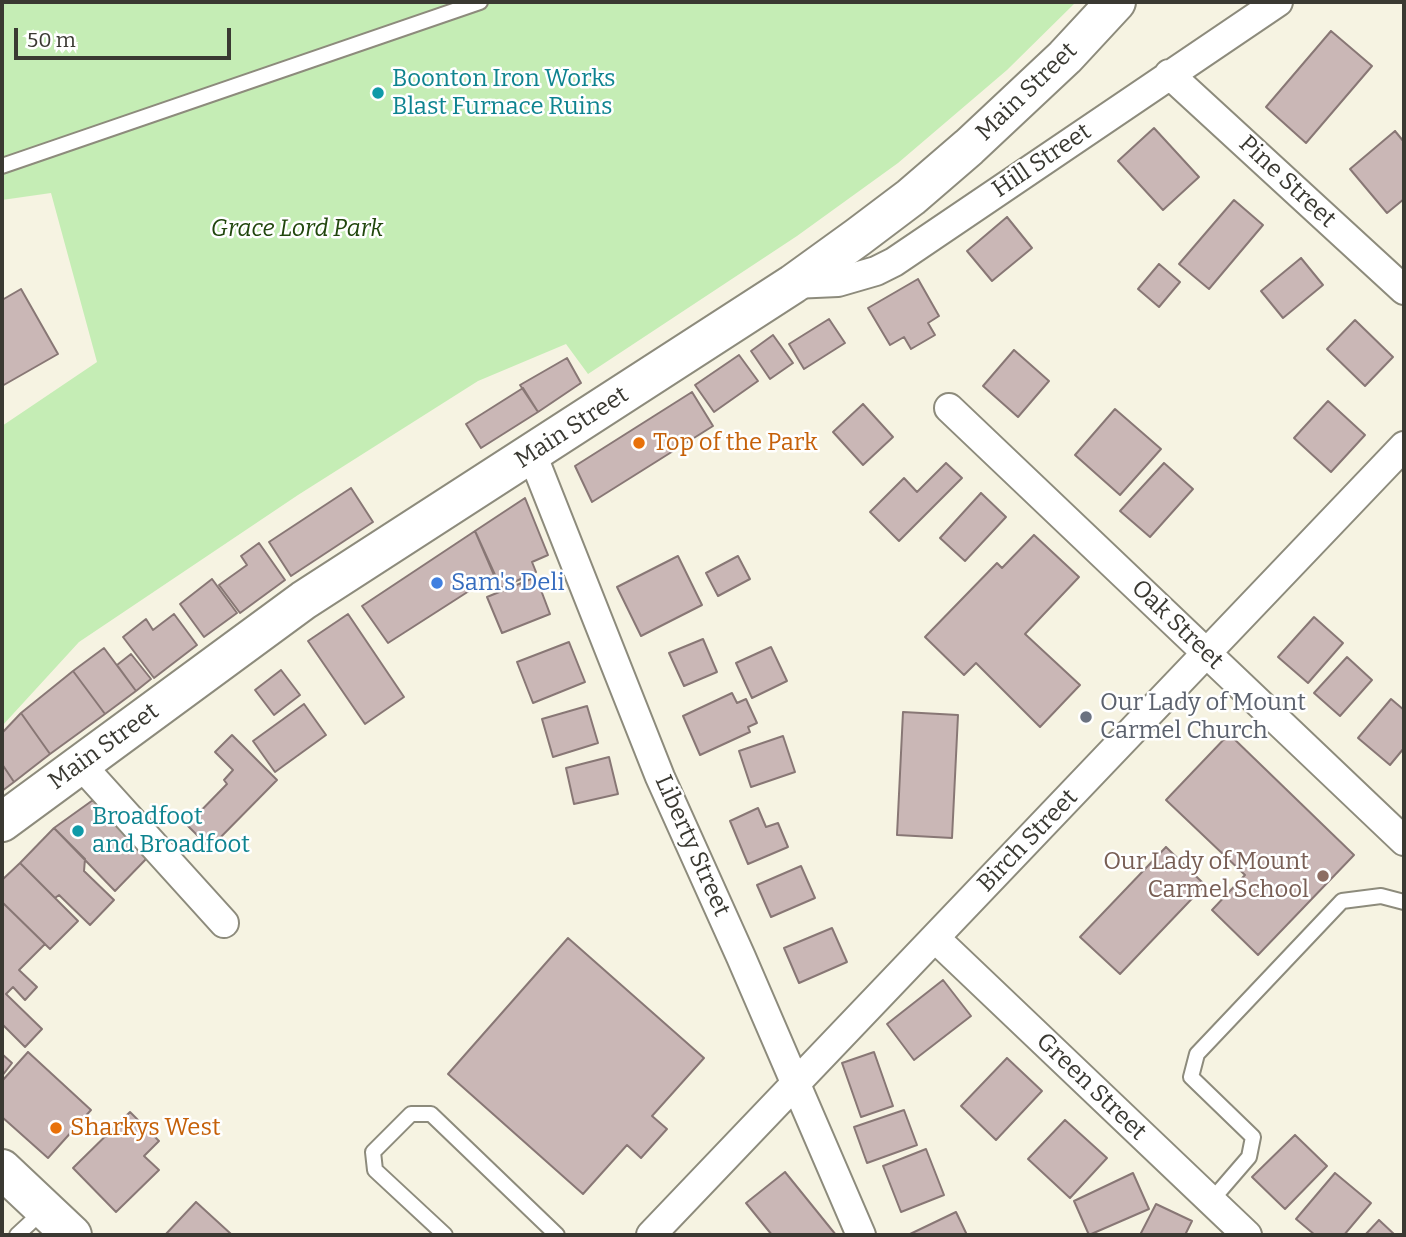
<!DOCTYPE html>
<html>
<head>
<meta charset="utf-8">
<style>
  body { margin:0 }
  #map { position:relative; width:1406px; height:1237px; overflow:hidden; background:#f6f3e2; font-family:Bitter,serif }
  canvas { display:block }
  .frame { position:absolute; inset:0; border:4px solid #3a3932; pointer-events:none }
  .scale { position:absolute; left:14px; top:28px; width:217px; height:32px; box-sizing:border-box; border:4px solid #3a3932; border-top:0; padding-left:9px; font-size:21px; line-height:24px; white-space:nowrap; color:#3a3932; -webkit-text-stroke:5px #fff; paint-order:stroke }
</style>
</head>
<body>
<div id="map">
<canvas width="1406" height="1237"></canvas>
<div class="frame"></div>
<div class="scale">50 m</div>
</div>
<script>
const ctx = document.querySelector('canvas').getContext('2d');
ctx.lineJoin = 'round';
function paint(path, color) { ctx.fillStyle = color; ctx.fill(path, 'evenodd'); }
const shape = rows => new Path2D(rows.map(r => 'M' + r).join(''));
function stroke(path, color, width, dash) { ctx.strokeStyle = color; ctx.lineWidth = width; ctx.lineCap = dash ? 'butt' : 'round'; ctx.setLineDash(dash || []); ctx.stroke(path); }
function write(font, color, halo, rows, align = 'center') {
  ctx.font = font + ' Bitter,serif'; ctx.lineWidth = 5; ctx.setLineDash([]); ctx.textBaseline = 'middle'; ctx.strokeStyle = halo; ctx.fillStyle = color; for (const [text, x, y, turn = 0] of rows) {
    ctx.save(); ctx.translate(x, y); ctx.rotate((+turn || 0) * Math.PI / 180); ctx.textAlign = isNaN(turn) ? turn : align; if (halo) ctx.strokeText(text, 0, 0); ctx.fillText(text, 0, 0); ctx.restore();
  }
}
paint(shape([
  [2,2,1076,2,1007,70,898,163,797,236,588,374,566,344,478,381,298,495,79,642,2,726,2,426,97,362,51,193,2,200]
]), '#c5edb5');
const building = shape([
  [1331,31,1372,66,1306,143,1266,107,1331,31],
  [1154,128,1199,177,1163,210,1118,161,1154,128],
  [1395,131,1404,142,1404,199,1387,213,1350,169,1395,131],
  [1234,200,1263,225,1209,289,1179,264,1234,200],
  [1007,217,1032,248,992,281,967,251,1007,217],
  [1301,258,1323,285,1283,318,1261,291,1301,258],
  [1159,264,1180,282,1159,307,1138,289,1159,264],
  [918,279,939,316,928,323,935,335,911,349,904,337,890,345,868,308,918,279],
  [21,289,58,354,2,386,2,300,21,289],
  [829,319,845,343,804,369,789,344,829,319],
  [1355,320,1393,357,1365,386,1327,349,1355,320],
  [773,335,793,363,770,379,751,351,773,335],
  [1014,350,1049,381,1018,417,983,386,1014,350],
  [739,355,758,381,714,412,695,385,739,355],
  [567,358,581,383,538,412,520,385,567,358],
  [523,388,538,412,481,448,466,424,523,388],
  [692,392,713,426,592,502,575,466,692,392],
  [1328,401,1365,435,1331,472,1294,438,1328,401],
  [863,404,893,437,863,465,833,432,863,404],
  [1115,409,1161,449,1120,495,1075,455,1115,409],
  [946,463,962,478,899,541,870,512,904,478,917,492,946,463],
  [1164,463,1193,489,1150,537,1120,511,1164,463],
  [351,488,373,522,291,576,269,542,351,488],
  [981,493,1006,517,965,561,940,538,981,493],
  [525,498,548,555,532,562,536,572,501,588,475,531,525,498],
  [475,531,494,575,388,643,362,606,475,531],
  [1034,535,1079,577,1025,634,1080,685,1040,727,976,663,964,675,925,637,997,563,1002,568,1034,535],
  [259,543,285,580,240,613,219,585,247,565,241,556,259,543],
  [678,556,702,605,641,636,617,587,678,556],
  [738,556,750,579,718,596,706,573,738,556],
  [536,577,550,614,502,633,487,597,536,577],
  [212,579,237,613,204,637,180,604,212,579],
  [174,614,197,645,154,678,123,637,146,619,153,630,174,614],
  [348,614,404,697,365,724,308,641,348,614],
  [1314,617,1343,643,1308,683,1278,657,1314,617],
  [703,639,717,672,684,686,669,653,703,639],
  [569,642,585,682,533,703,517,662,569,642],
  [771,647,787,681,752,698,736,663,771,647],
  [104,648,136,691,105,714,73,671,104,648],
  [131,654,151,679,136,691,117,665,131,654],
  [1347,657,1372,680,1340,716,1314,693,1347,657],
  [281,670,300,695,274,715,255,690,281,670],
  [73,671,105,714,50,754,21,713,73,671],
  [732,693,737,703,746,699,757,723,748,727,750,732,700,755,683,716,732,693],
  [1391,699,1404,710,1404,748,1390,765,1358,738,1391,699],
  [304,704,326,735,275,772,253,741,304,704],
  [587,706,598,743,553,757,542,719,587,706],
  [903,712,958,715,952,838,897,835,903,712],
  [21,713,50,754,14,782,2,764,2,733,21,713],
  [1229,734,1354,855,1258,955,1212,910,1245,875,1166,800,1229,734],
  [232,735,277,780,210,848,187,825,227,784,224,780,233,770,215,752,232,735],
  [783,736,795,772,751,787,739,751,783,736],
  [609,757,618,794,574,804,566,768,609,757],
  [2,764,14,782,2,791,2,764],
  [93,800,149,856,115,891,54,828,93,800],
  [758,808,766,827,778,823,788,847,748,864,730,821,758,808],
  [54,828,85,859,84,871,114,900,90,925,59,895,55,898,20,863,54,828],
  [1166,847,1205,885,1120,974,1080,937,1166,847],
  [20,863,78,921,50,949,2,902,2,880,20,863],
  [801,866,815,898,771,917,757,885,801,866],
  [2,902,45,944,19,970,37,987,25,1000,13,987,6,994,42,1029,25,1047,3,1025,2,1027,2,902],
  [832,928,847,962,799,983,784,948,832,928],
  [568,938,704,1058,652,1116,667,1129,641,1158,627,1145,583,1194,448,1074,568,938],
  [943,980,971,1016,914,1060,887,1024,943,980],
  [28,1052,91,1110,48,1158,2,1117,2,1081,28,1052],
  [874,1052,893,1106,861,1117,842,1063,874,1052],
  [2,1054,12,1063,2,1076,2,1054],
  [1007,1058,1042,1091,996,1140,961,1106,1007,1058],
  [904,1110,917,1145,867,1163,854,1127,904,1110],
  [130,1112,159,1141,144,1156,159,1170,116,1212,73,1168,130,1112],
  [1065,1120,1107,1158,1070,1198,1028,1159,1065,1120],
  [1295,1135,1327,1166,1285,1209,1252,1177,1295,1135],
  [926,1149,944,1195,901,1212,883,1166,926,1149],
  [785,1172,836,1235,772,1235,746,1203,785,1172],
  [1133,1173,1149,1209,1089,1235,1074,1201,1133,1173],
  [1335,1173,1371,1203,1344,1235,1315,1235,1296,1219,1335,1173],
  [196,1202,231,1234,230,1235,165,1235,196,1202],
  [1156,1204,1192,1221,1185,1235,1140,1235,1156,1204],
  [956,1212,967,1235,908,1235,956,1212],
  [1379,1220,1395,1235,1365,1235,1379,1220]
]);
paint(building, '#cab7b6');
stroke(building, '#887775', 2);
const lane = shape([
  [2,166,480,2],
  [1211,1201,1249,1157,1253,1137,1191,1077,1197,1054,1342,901,1381,896,1404,902],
  [17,1235,44,1210],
  [445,1235,375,1170,373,1152,411,1114,431,1114,557,1235]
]);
const street = shape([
  [1169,74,1404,290],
  [793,284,838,282,876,271,894,262,1278,2],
  [949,408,1404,841],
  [532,454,660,777,741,957,861,1235],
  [81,765,224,923],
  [935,938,1247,1235],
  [651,1235,1404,446]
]);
const secondary = shape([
  [2,822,304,600,793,284,858,237,911,197,969,147,1065,57,1116,2]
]);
const primary = shape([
  [2,1169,72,1235]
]);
stroke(lane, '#8d8b7c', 18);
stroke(street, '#8d8b7c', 32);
stroke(secondary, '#8d8b7c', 42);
stroke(primary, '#8d8b7c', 42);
stroke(lane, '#fff', 14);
stroke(street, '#fff', 28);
stroke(secondary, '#fff', 38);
stroke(primary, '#fff', 38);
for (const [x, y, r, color] of [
  [378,93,7,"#0f9aa8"],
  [639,443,7,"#e8710a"],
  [437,583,7,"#3f7fe0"],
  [1086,717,7,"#6b7280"],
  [78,831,7,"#0f9aa8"],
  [1323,876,7,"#8d6e63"],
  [56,1128,7,"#e8710a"]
]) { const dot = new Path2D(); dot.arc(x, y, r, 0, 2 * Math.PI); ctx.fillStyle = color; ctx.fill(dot); stroke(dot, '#fff', 2.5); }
write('24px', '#0d838f', '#fff', [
  ["Boonton Iron Works",392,79],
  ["Blast Furnace Ruins",392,107],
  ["Broadfoot",92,817],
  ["and Broadfoot",92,845]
], 'left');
write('24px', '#3a3932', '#fff', [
  ["Main Street",1027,92,-44],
  ["Hill Street",1042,161,-34],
  ["Pine Street",1287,182,43],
  ["Main Street",572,428,-33],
  ["Oak Street",1177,625,44],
  ["Main Street",104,747,-36],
  ["Birch Street",1028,841,-46],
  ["Liberty Street",692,846,66],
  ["Green Street",1091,1087,44]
]);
write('italic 24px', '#21470d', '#fff', [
  ["Grace Lord Park",297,229]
]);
write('24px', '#c56008', '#fff', [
  ["Top of the Park",653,443],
  ["Sharkys West",70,1128]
], 'left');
write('24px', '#366cbe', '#fff', [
  ["Sam's Deli",451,583]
], 'left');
write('24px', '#5b616d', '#fff', [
  ["Our Lady of Mount",1100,703],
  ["Carmel Church",1100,731]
], 'left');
write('24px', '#785e54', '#fff', [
  ["Our Lady of Mount",1309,862],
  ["Carmel School",1309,890]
], 'right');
</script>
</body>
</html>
